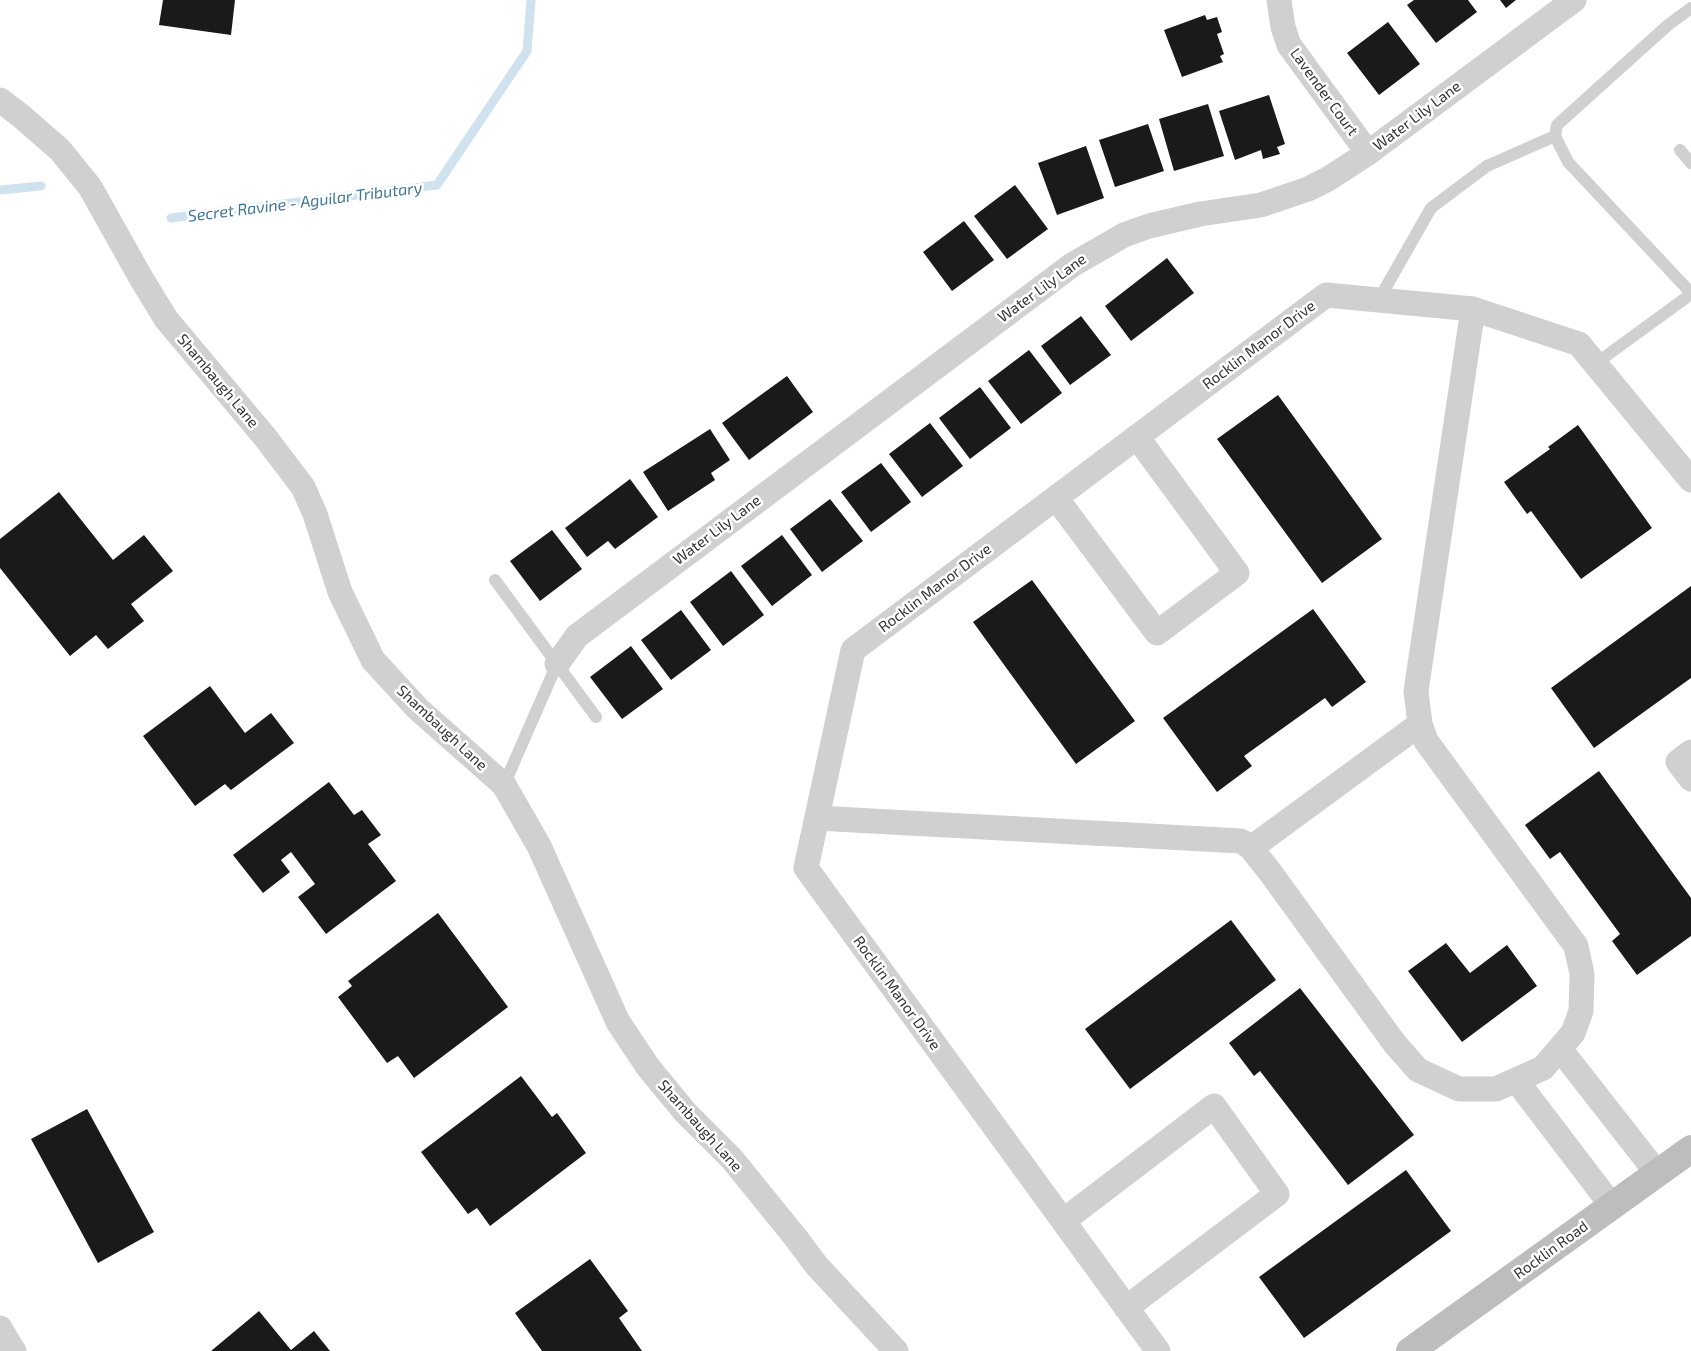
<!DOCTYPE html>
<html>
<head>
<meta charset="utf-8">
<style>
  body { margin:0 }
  canvas { display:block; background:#fff }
</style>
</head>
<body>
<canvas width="1691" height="1351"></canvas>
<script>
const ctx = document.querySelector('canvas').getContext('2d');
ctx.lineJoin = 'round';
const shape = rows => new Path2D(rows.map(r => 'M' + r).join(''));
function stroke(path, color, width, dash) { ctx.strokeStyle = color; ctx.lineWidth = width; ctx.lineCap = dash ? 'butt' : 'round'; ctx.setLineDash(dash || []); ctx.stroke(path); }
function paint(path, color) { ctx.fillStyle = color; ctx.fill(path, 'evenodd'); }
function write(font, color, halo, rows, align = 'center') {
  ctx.font = font + ' "Exo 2",sans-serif'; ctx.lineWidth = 5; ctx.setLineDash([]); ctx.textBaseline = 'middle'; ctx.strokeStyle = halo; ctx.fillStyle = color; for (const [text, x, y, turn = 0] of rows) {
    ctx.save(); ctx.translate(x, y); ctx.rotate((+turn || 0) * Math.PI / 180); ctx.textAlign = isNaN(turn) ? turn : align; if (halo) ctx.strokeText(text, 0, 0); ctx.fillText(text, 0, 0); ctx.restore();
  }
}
stroke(shape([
  [0,190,41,186],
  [171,218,437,185,527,51,531,0]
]), '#cfe2ee', 9);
paint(shape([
  [163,0,235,0,231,35,159,25],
  [1414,0,1468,0,1477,12,1436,43,1407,5],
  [1500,0,1516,0,1506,8],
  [1205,15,1207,20,1217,17,1222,32,1217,34,1224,54,1220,56,1223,62,1182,77,1164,30],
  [1388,22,1420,64,1379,95,1347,53],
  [1269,95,1285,144,1277,147,1280,154,1263,159,1261,150,1235,160,1219,111],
  [1208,104,1224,156,1174,171,1159,119],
  [1148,124,1164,171,1115,187,1099,140],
  [1086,146,1104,198,1057,215,1038,163],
  [1015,185,1048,229,1007,259,974,216],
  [964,221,994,260,952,291,923,252],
  [1167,258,1194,293,1131,341,1105,306],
  [1081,316,1111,355,1070,385,1041,346],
  [1029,350,1062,393,1021,424,988,381],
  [787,376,813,412,749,460,722,423],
  [980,387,1011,428,970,459,939,418],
  [1278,395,1382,539,1322,583,1217,439],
  [930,423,963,466,922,497,889,454],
  [1578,425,1652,528,1581,579,1531,511,1527,514,1504,482,1550,449,1548,447],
  [710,429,730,460,711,473,715,480,668,511,643,472],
  [881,463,911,502,871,532,841,492],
  [630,479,658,517,615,549,608,541,587,557,565,528],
  [59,492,113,560,144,535,173,571,131,604,144,621,108,649,96,635,70,656,0,568,0,539],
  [830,499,863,541,822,572,790,529],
  [552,530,582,569,540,601,510,561],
  [782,535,812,575,772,606,741,566],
  [731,571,764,615,723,646,690,602],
  [1032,580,1135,721,1076,764,973,622],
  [1691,586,1691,678,1594,748,1551,688],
  [1313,609,1366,682,1332,707,1325,698,1244,756,1252,766,1217,792,1163,718],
  [681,610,711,650,671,680,641,640],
  [631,646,663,689,622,719,590,677],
  [210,686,245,733,271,713,294,743,231,790,225,784,195,806,143,736],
  [1599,771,1691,898,1691,936,1637,975,1612,941,1620,934,1560,852,1550,859,1525,825],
  [329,782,354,815,362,810,381,835,368,844,396,881,326,934,298,897,315,884,291,852,281,860,290,872,263,893,233,855],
  [438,913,508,1007,414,1078,398,1056,387,1063,338,997,352,986,348,981],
  [1231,920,1276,980,1130,1089,1085,1029],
  [1446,943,1470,973,1507,945,1537,986,1462,1042,1408,971],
  [1300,988,1414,1135,1348,1185,1260,1071,1254,1076,1229,1043],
  [521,1076,552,1117,557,1113,586,1153,490,1226,477,1208,468,1214,421,1152],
  [87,1109,154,1232,98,1263,31,1139],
  [1406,1170,1451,1231,1304,1338,1259,1277],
  [590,1259,628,1311,619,1318,642,1351,542,1351,515,1313],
  [259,1311,291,1350,314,1331,330,1351,211,1351]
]), '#1a1a1a');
stroke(shape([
  [1691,8,1668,25,1557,125,1555,136,1568,162,1691,293],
  [1680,150,1691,163],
  [1378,301,1431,208,1487,166,1555,136],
  [1595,364,1691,294],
  [495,580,596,717],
  [504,785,557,664]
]), '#d0d0d0', 12);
stroke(shape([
  [1279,0,1283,27,1289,45,1368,153],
  [0,100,21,116,60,150,90,187,141,278,166,319,265,437,303,487,315,514,340,592,373,660,418,709,504,785,539,846,618,1022,648,1067,685,1112,732,1159,796,1238,817,1266,896,1351],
  [1056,498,1157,633,1237,573,1137,437],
  [557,664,577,636,1072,265,1124,235,1149,226,1200,214,1261,205,1308,189,1328,179,1368,153,1574,0],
  [1691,752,1678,762,1691,779],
  [817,818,1241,841,1251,848,1270,872,1395,1044,1418,1070,1459,1089,1496,1089,1543,1068,1573,1033,1581,1011,1582,974,1576,946,1426,741,1420,724,1416,691,1473,309],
  [1251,848,1420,724],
  [1560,1049,1657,1173],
  [1516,1080,1612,1206],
  [1063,1221,1214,1106,1277,1194,1126,1308],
  [0,1328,11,1347,14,1351],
  [1158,1351,806,868,853,650,1326,295,1473,309,1579,344,1691,480]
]), '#d0d0d0', 25);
stroke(shape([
  [1410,1351,1691,1149]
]), '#bdbdbd', 28);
write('15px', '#333', '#fff', [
  ["Lavender Court",1324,92,54],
  ["Water Lily Lane",1417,116,-37],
  ["Water Lily Lane",1042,288,-36],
  ["Rocklin Manor Drive",1259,345,-37],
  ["Shambaugh Lane",218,381,50],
  ["Water Lily Lane",717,530,-37],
  ["Rocklin Manor Drive",935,588,-37],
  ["Shambaugh Lane",442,728,43],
  ["Rocklin Manor Drive",897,993,54],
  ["Shambaugh Lane",700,1126,48],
  ["Rocklin Road",1551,1250,-36]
]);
write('italic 16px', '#3f7597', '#fff', [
  ["Secret Ravine - Aguilar Tributary",305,202,-7]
]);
</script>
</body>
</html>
